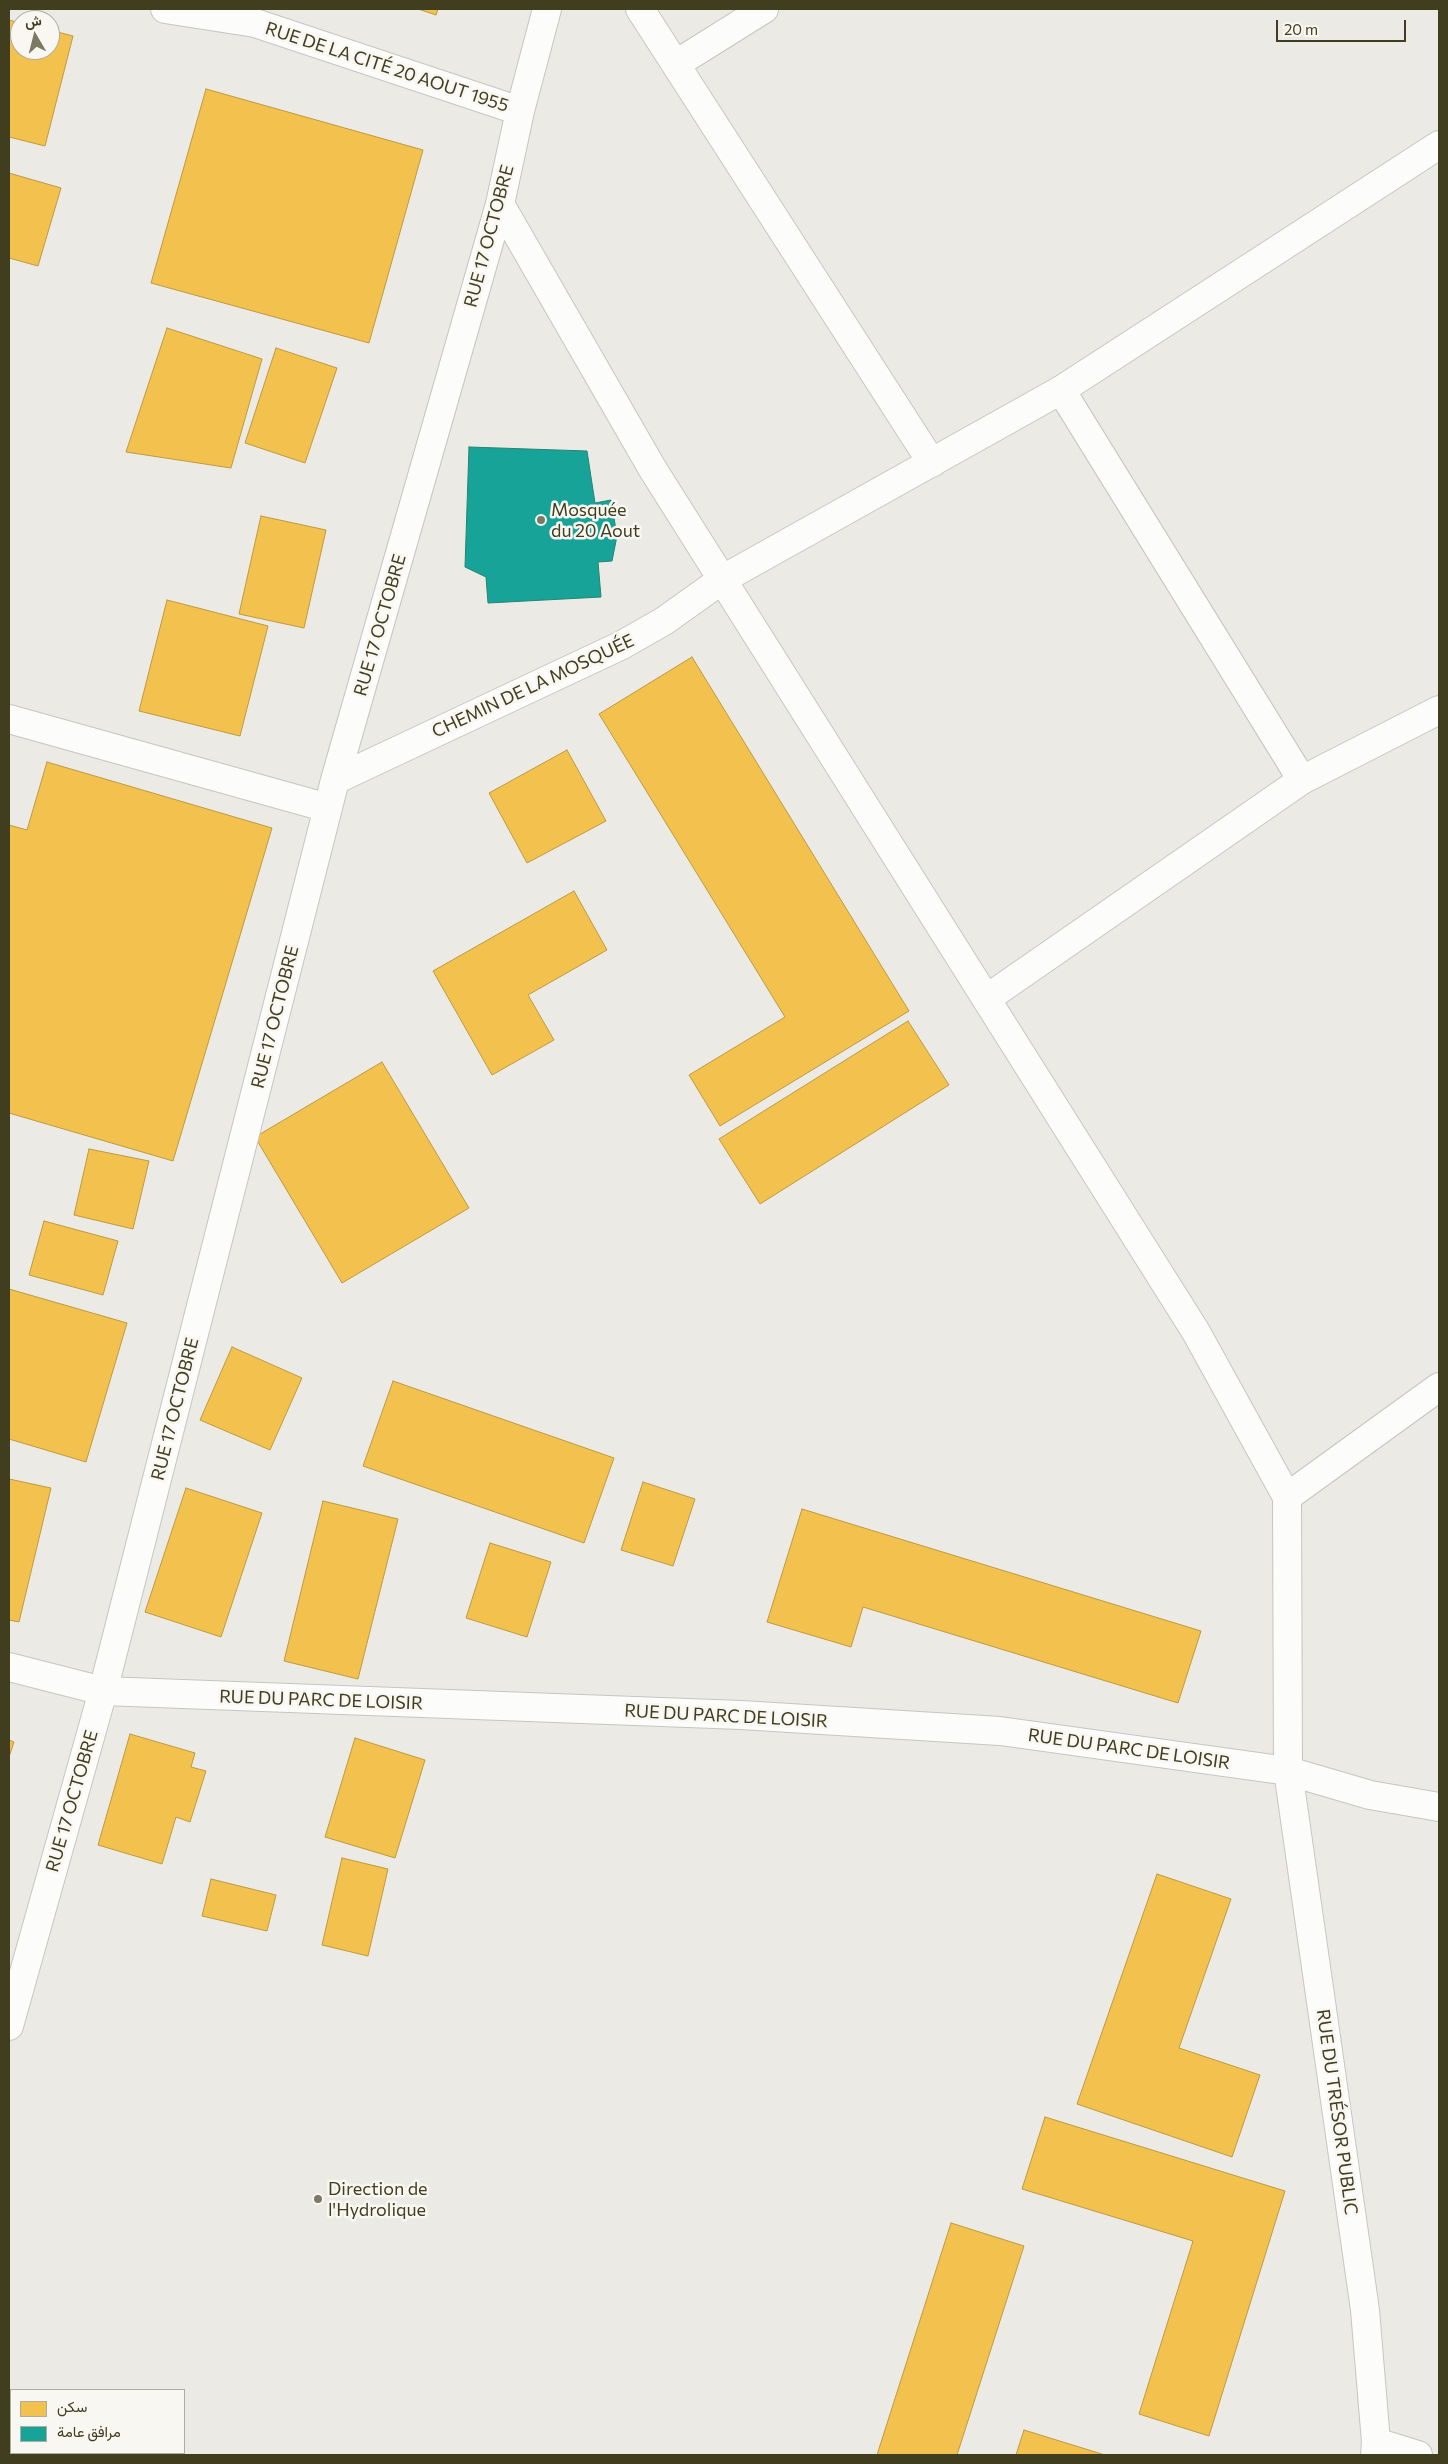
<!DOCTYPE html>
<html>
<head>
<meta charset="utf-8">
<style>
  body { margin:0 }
  #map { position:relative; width:1448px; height:2464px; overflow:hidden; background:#ebeae4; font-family:Commissioner,Vazirmatn,sans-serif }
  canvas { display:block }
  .frame { position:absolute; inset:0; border:10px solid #403e1f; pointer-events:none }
  .legend { position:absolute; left:10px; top:2389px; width:175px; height:65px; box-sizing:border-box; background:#f9f7f2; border:1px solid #afad9e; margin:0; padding:6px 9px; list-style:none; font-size:15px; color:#403e1f }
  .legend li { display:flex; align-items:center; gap:10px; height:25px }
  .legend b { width:25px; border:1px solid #afad9e }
  .north { position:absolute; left:10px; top:10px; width:50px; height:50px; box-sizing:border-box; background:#f9f7f2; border:1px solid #afad9e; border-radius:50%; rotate:352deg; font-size:14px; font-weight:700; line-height:20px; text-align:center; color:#403e1f }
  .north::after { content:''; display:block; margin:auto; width:18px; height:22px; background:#7c7a64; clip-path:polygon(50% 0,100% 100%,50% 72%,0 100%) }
  .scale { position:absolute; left:1276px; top:20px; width:130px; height:22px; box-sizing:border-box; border:2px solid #403e1f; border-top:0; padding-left:6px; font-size:15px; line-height:18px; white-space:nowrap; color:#403e1f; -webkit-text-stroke:4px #f9f7f2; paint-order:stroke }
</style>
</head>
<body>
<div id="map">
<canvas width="1448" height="2464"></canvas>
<div class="frame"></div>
<ul class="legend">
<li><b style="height:14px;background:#f2c14e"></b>سكن</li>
<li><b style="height:14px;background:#17a398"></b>مرافق عامة</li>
</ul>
<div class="north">ش</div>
<div class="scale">20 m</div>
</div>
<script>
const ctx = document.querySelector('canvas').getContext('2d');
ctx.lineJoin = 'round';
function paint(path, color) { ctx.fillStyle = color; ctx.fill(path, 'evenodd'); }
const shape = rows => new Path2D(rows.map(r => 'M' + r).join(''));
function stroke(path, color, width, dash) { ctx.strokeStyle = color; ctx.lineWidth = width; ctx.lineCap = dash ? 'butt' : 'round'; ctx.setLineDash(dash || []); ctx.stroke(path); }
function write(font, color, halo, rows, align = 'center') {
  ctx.font = font + ' Commissioner,sans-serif'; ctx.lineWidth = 5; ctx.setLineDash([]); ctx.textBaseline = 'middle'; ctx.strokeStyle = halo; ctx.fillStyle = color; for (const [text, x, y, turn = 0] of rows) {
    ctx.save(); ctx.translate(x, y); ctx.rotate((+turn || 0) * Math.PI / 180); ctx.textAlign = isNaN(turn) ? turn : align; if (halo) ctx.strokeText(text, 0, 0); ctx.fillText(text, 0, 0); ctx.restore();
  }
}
const homes = shape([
  [418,9,438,9,436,15,418,9],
  [9,20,20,23,20,50,50,50,50,30,73,36,45,146,9,137,9,20],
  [206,89,423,150,369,343,151,283,206,89],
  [9,173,61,188,38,266,9,258,9,173],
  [167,328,262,359,231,468,126,452,167,328],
  [276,348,337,368,305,463,245,443,276,348],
  [261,516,326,530,304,628,239,614,261,516],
  [167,600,268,626,240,736,139,711,167,600],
  [692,657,909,1011,720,1126,689,1075,785,1017,599,714,692,657],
  [567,750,606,821,527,863,489,793,567,750],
  [47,762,272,828,173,1161,9,1113,9,825,27,830,47,762],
  [574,891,607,950,528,995,554,1040,492,1075,433,971,574,891],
  [908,1021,949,1085,760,1204,719,1139,908,1021],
  [382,1062,469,1208,342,1283,255,1137,382,1062],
  [89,1149,149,1161,133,1229,74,1215,89,1149],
  [44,1221,118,1241,103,1295,29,1275,44,1221],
  [9,1289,127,1323,86,1462,9,1439,9,1289],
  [232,1347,302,1378,270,1450,200,1420,232,1347],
  [393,1381,614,1458,584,1543,363,1466,393,1381],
  [9,1479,51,1488,19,1622,9,1620,9,1479],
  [643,1482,695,1499,673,1566,621,1550,643,1482],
  [186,1488,262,1513,221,1637,145,1612,186,1488],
  [323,1501,398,1519,358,1679,284,1661,323,1501],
  [802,1509,1201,1631,1178,1703,863,1607,851,1647,767,1622,802,1509],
  [490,1543,551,1562,527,1637,466,1618,490,1543],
  [130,1734,195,1753,191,1767,206,1771,190,1822,176,1817,162,1864,98,1845,130,1734],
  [355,1738,425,1760,395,1858,325,1837,355,1738],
  [9,1740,14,1742,9,1757,9,1740],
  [342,1858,388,1869,368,1956,322,1945,342,1858],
  [1157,1874,1231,1899,1179,2048,1260,2075,1232,2157,1077,2104,1157,1874],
  [211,1879,276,1895,267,1931,202,1916,211,1879],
  [1045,2117,1285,2191,1209,2436,1139,2414,1193,2241,1022,2189,1045,2117],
  [951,2223,1024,2246,957,2455,877,2455,951,2223],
  [1024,2430,1105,2455,1016,2455,1024,2430]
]);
paint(homes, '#f2c14e');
stroke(homes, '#bd9a40', 1);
const public = shape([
  [469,447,587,451,595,503,611,500,617,536,612,561,598,562,601,597,488,603,486,577,465,567,469,447]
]);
paint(public, '#17a398');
stroke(public, '#238574', 1);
const street = shape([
  [165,9,255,23,520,111],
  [640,9,932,463],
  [676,64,764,9],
  [500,204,652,468,1196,1332,1287,1497,1288,1771,1365,2310,1376,2442,1375,2455],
  [1061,390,1302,780,1439,710],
  [9,719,328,808],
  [335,780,622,645,664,621,723,579,1061,390,1439,145],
  [986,999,1302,780],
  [1287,1497,1439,1387],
  [9,1667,103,1691,741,1715,1000,1731,1288,1771,1370,1795,1439,1807],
  [9,2026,103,1691,335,780,500,204,520,111,547,9],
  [1376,2442,1418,2455]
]);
stroke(street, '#c6c6c0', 30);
stroke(street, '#fcfcfb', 28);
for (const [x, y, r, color] of [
  [541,520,5,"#7c7a64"],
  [318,2199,5,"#7c7a64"]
]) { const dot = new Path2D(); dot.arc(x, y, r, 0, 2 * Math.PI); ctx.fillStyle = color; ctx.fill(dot); stroke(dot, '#f9f7f2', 2); }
write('18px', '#403e1f', '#f9f7f2', [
  ["RUE DE LA CITÉ 20 AOUT 1955",387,67,18],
  ["RUE 17 OCTOBRE",489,236,-75],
  ["RUE 17 OCTOBRE",380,625,-74],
  ["CHEMIN DE LA MOSQUÉE",533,686,-25],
  ["RUE 17 OCTOBRE",275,1017,-76],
  ["RUE 17 OCTOBRE",175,1409,-76],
  ["RUE DU PARC DE LOISIR",321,1700,2],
  ["RUE DU PARC DE LOISIR",726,1716,3],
  ["RUE DU PARC DE LOISIR",1129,1749,8],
  ["RUE 17 OCTOBRE",72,1801,-74],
  ["RUE DU TRÉSOR PUBLIC",1337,2112,82]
]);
write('18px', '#403e1f', '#f9f7f2', [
  ["Mosquée",551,510],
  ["du 20 Aout",551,531],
  ["Direction de",328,2189],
  ["l'Hydrolique",328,2210]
], 'left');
</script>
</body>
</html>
